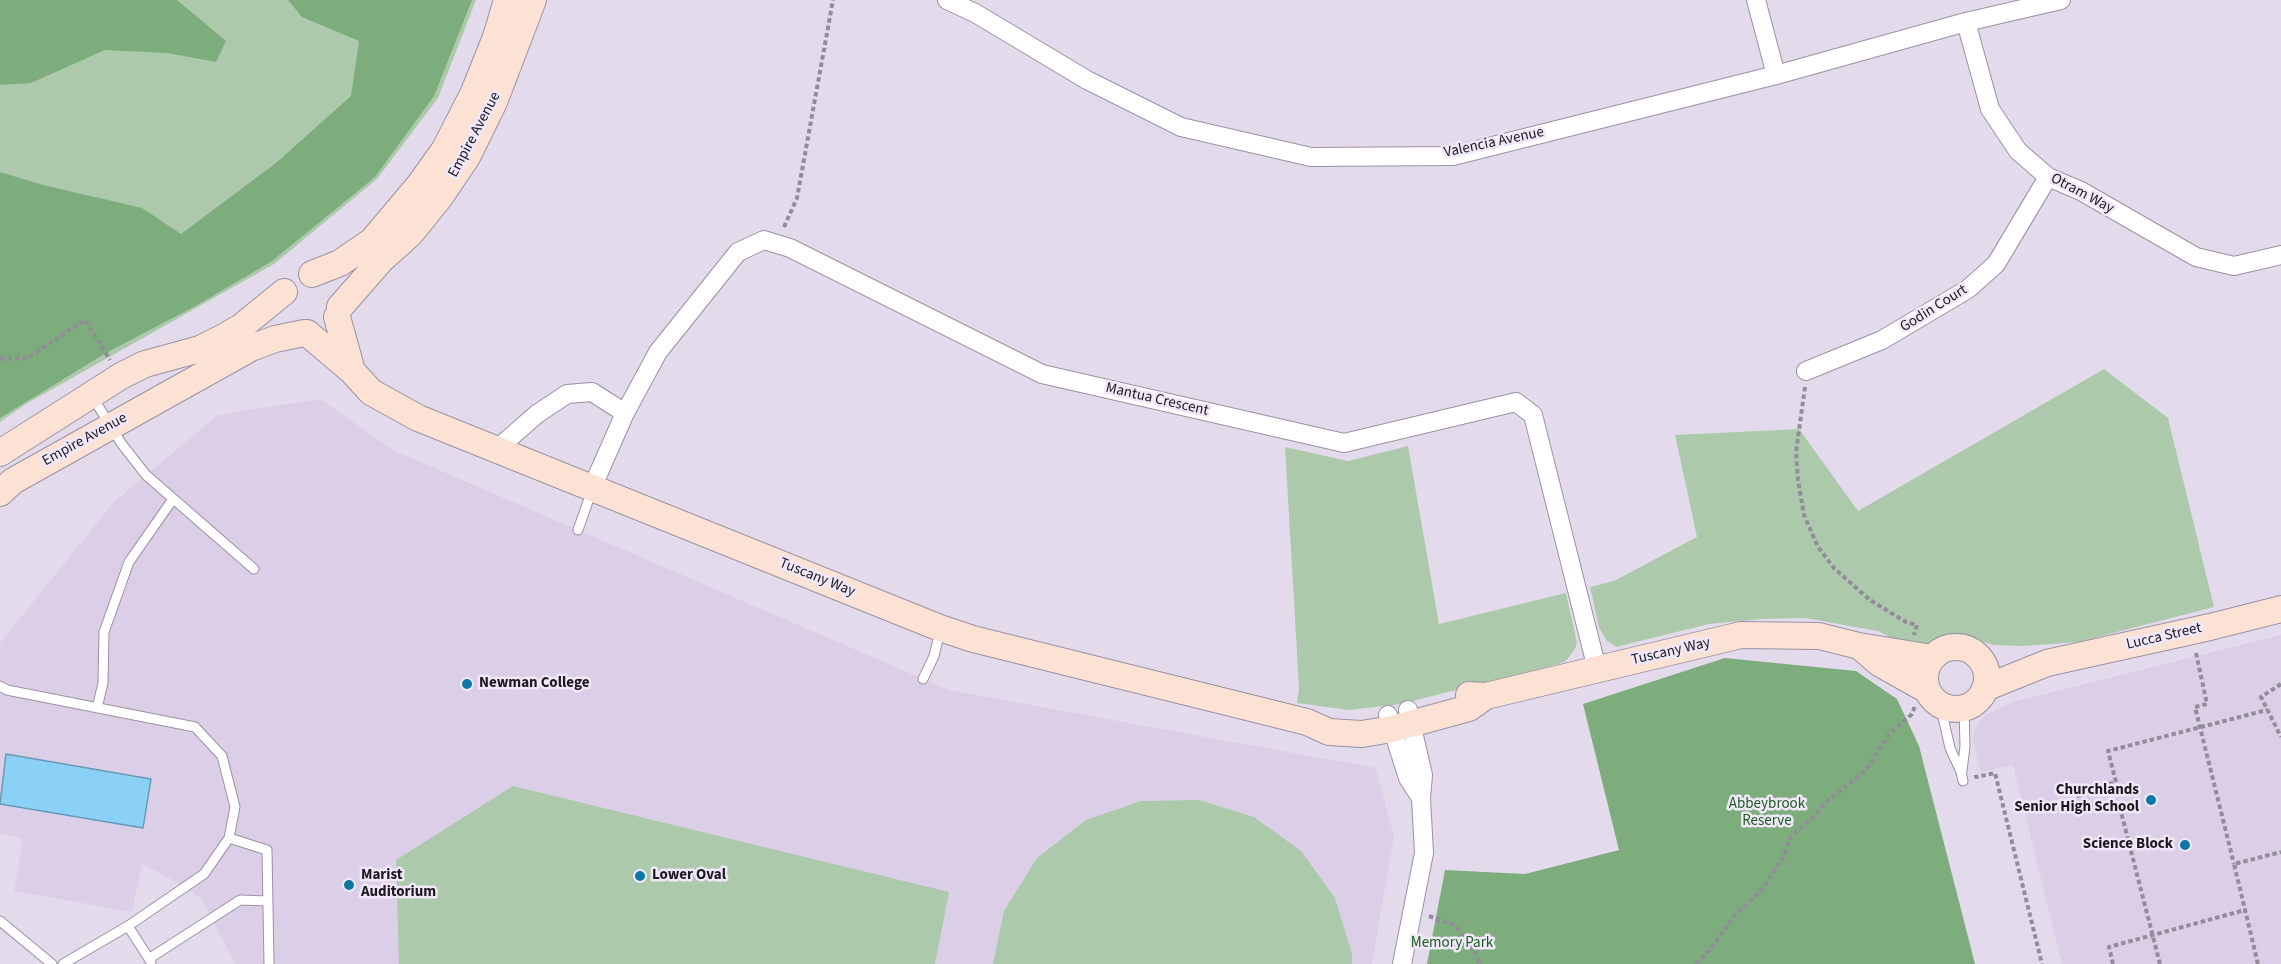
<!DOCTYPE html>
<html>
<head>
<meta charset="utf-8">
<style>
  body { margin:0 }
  canvas { display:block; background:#e3dbec }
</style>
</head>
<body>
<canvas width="2281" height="964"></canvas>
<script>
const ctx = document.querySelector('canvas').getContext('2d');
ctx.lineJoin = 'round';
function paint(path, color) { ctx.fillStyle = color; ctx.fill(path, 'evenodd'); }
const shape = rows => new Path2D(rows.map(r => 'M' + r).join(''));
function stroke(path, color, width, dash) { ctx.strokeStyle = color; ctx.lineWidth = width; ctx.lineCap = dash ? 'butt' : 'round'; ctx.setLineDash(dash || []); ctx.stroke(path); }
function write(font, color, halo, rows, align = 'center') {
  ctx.font = font + ' "Source Sans 3",sans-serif'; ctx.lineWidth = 5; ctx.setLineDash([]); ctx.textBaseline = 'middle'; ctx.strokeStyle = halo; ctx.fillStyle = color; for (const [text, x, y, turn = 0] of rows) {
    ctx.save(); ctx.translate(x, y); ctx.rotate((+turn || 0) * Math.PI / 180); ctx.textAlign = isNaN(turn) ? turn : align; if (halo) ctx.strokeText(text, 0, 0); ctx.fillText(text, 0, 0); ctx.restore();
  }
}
paint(shape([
  [320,399,395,451,949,690,1376,768,1394,837,1372,964,235,964,202,899,178,883,142,864,132,912,14,891,23,839,0,834,0,643,114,502,218,415],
  [2281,635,2281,964,2062,964,2013,765,1981,772,1973,742,1974,731,1979,723,1987,714,2013,702]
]), '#dbcfe7');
paint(shape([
  [0,0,476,0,438,98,377,179,274,264,26,404,0,422],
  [2104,369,2168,418,2214,607,2078,642,2022,646,1994,645,1973,639,1949,636,1918,646,1899,642,1878,631,1805,618,1762,619,1709,624,1616,647,1606,640,1599,627,1590,587,1614,581,1697,537,1675,435,1799,429,1858,511],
  [1408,446,1439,624,1566,593,1577,642,1575,649,1566,661,1558,664,1401,704,1349,710,1297,703,1299,688,1285,447,1348,461],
  [513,786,949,892,935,964,399,964,396,860],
  [1199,800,1254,817,1301,851,1335,898,1352,954,1352,964,993,964,1004,911,1037,858,1086,820,1141,801]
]), '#accaab');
paint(shape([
  [0,0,177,0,226,41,216,62,167,53,105,50,31,83,0,85],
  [288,0,472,0,434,96,375,177,272,261,199,304,106,353,0,418,0,172,43,185,142,208,181,234,276,163,351,96,359,41,302,17],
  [1725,658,1856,671,1897,699,1919,746,1975,964,1427,964,1445,870,1525,874,1619,850,1583,704]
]), '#7dad7c');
const water = shape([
  [6,754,151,779,143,828,0,804,6,754]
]);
paint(water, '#8ad1f5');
stroke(water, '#699ab5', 1.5);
const lane = shape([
  [92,396,121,443,146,475,254,569],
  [578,530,592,490],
  [923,679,934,656,940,631],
  [0,686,7,690,195,727,222,756,235,807,229,838,204,874,128,926,63,964],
  [1940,704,1950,748,1961,772,1963,781],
  [97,708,103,683,104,632,129,562,173,499],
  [1962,771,1965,746,1964,708],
  [229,838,267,850,269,964],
  [0,921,52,964],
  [128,926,151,962],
  [150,958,240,900,268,901]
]);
const street = shape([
  [947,0,975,13,1087,80,1181,127,1311,157,1453,156,1776,75,1966,22,2061,0],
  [1756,0,1776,75],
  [1966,22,1990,109,2018,151,2048,177,2081,191,2196,257,2234,266,2281,255],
  [1806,371,1882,340,1968,289,1996,264,2048,177],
  [497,449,537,414,567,394,592,392,625,413],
  [592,488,625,413,658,352,738,252,764,240,790,248,1042,374,1344,443,1516,402,1533,415,1597,669],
  [1388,715,1408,778,1421,798],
  [1402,964,1424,853,1421,798,1423,775,1408,710]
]);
const secondary = shape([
  [312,274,340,263,372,241,420,184,445,149,474,92,496,37,507,0],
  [340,307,382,259,410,234,440,197,467,157,494,102,533,0],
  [337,317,352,371],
  [307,333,352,371,371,392,418,418,940,628,973,639,1307,722,1329,732,1362,734,1392,729,1469,708,1486,696],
  [0,453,121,376,145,364,200,349,222,338,241,327,284,292],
  [0,493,13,481,251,348,275,339,304,333],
  '1925 678a31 31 0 1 1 62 0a31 31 0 1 1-62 0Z',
  [1864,650,1879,663,1927,690],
  [1985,688,2047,663,2210,627,2281,609],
  [1469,695,1486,696,1741,635,1819,636,1859,646,1932,658]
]);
stroke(lane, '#9a92a2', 11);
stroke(street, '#9a92a2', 20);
stroke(secondary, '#9a92a2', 28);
stroke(shape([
  [784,227,797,198,833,0],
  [0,359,27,358,85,320,110,360],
  [1805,387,1796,452,1798,480,1804,515,1818,547,1834,568,1870,600,1906,622,1917,625,1914,635],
  [2196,653,2207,704,2195,707,2234,864],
  [2281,684,2261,697,2281,737],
  [1976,775,1976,777,1995,773,2042,964],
  [1429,916,1456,926,1475,952,1480,964],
  [1696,964,1710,950,1735,915,1761,891,1782,859,1791,836,1811,819,1826,802,1865,771,1890,733,1912,714,1915,706],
  [2113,964,2109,947,2245,910],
  [2160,964,2120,808,2102,803,2082,807,2078,792,2116,782,2108,751,2267,710],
  [2258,964,2234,864,2281,852]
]), '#928c99', 4, [4.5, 3]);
stroke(lane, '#fff', 9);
stroke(street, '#fff', 18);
stroke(secondary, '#fce2d4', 26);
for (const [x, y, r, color] of [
  [467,684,6,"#0d78a3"],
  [2151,800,6,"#0d78a3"],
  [2185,845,6,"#0d78a3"],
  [640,876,6,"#0d78a3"],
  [349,885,6,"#0d78a3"]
]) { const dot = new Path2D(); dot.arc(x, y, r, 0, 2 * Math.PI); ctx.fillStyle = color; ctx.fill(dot); stroke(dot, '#f0e8f9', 2); }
write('15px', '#1c191f', '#f0e8f9', [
  ["Empire Avenue",475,135,-62],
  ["Valencia Avenue",1494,143,-12],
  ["Otram Way",2082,194,28],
  ["Godin Court",1934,309,-32],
  ["Mantua Crescent",1157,400,13],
  ["Empire Avenue",85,440,-29],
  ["Tuscany Way",817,578,22],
  ["Lucca Street",2164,637,-13],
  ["Tuscany Way",1671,652,-13]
]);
write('bold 15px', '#1c191f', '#f0e8f9', [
  ["Newman College",479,684],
  ["Churchlands",2139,791,"right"],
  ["Senior High School",2139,808,"right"],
  ["Science Block",2173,845,"right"],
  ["Marist",361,876],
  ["Auditorium",361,893],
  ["Lower Oval",652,876]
], 'left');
write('15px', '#1b5e1f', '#f0e8f9', [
  ["Abbeybrook",1767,805],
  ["Reserve",1767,822],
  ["Memory Park",1452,944]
]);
</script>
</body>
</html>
